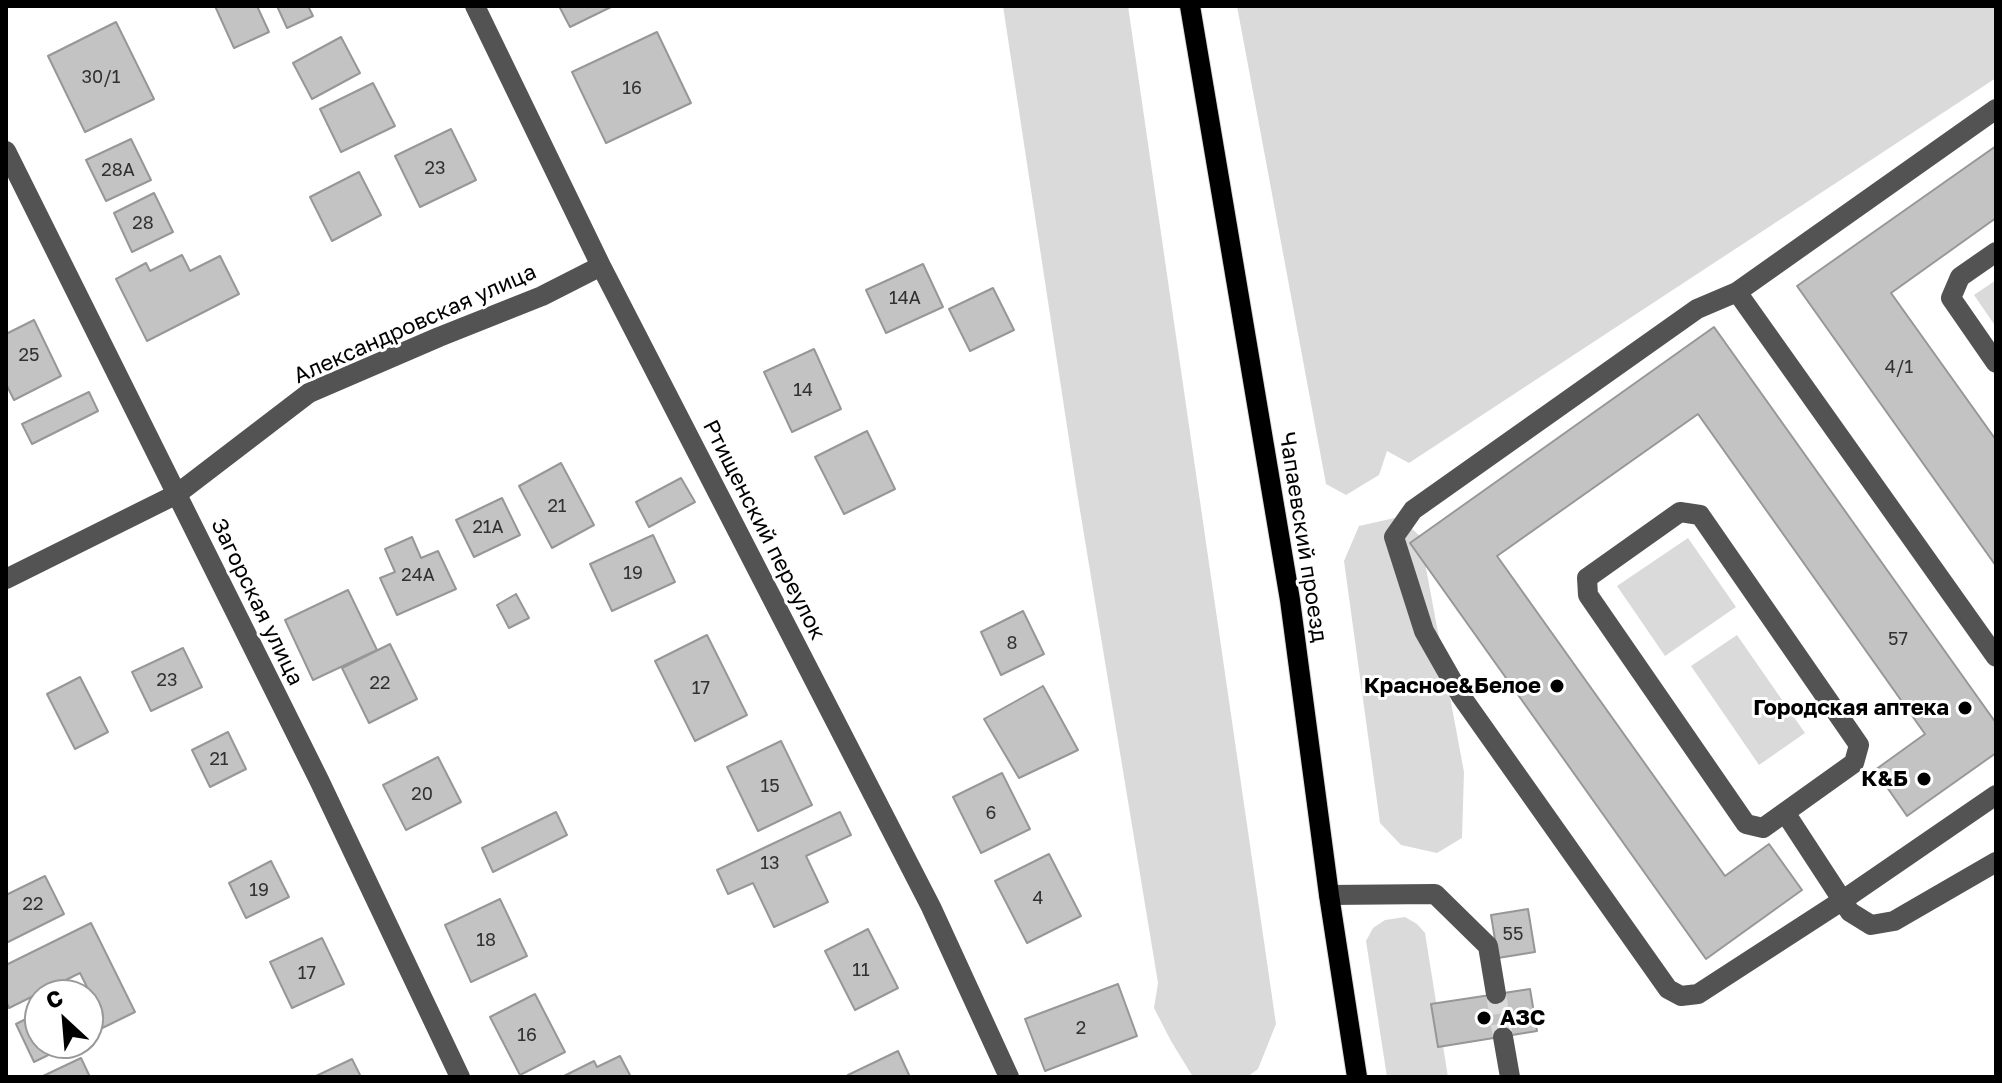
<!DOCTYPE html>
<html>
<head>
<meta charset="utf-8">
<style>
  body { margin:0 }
  #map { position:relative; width:2002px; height:1083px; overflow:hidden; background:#fff; font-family:"Golos Text",sans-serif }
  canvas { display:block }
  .frame { position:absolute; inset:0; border:8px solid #000; pointer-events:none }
  .north { position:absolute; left:24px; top:979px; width:80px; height:80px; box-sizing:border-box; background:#fff; border:2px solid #999; border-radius:50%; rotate:334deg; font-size:22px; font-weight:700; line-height:32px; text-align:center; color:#000 }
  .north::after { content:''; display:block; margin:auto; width:28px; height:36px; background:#000; clip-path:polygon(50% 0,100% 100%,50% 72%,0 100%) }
</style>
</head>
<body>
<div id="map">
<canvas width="2002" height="1083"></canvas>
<div class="frame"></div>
<div class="north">С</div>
</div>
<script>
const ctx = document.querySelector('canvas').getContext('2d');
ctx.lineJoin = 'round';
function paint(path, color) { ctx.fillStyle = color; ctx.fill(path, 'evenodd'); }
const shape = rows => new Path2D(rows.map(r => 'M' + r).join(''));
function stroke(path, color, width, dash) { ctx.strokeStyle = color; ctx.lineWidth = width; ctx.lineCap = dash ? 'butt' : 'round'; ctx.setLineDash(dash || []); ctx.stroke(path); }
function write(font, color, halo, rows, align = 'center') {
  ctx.font = font + ' "Golos Text",sans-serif'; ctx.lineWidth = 6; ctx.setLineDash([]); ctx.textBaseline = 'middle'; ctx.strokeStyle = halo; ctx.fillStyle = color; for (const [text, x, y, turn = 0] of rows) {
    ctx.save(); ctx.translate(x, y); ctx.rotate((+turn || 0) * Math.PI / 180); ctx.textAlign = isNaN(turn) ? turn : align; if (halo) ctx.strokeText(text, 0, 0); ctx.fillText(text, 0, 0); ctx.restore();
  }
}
paint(shape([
  [1003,6,1128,6,1276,1024,1258,1069,1247,1077,1193,1077,1171,1041,1154,1008,1158,983,1077,492],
  [1237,6,1996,6,1996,78,1409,463,1387,451,1379,475,1346,495,1326,484],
  [1996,280,1996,327,1974,295],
  [1399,517,1420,536,1464,772,1462,838,1437,853,1401,845,1380,823,1344,561,1359,526],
  [1688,538,1736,607,1665,656,1617,586],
  [1737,635,1805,733,1759,765,1691,666],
  [1405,917,1417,924,1425,933,1448,1077,1387,1077,1366,941,1373,928,1385,920]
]), '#dadada');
const building = shape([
  [215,6,257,6,269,32,234,48,215,6],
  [277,6,308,6,313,16,287,28,277,6],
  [559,6,613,6,570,27,559,6],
  [116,22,154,99,85,132,48,56,116,22],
  [657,32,691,103,606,143,572,72,657,32],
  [341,37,360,73,312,99,293,63,341,37],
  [373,83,395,126,341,152,320,109,373,83],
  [451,129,476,180,420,207,395,156,451,129],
  [131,139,151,180,106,201,86,160,131,139],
  [1996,146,1996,218,1891,293,1996,440,1996,566,1797,286,1996,146],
  [359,172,381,215,332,241,310,197,359,172],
  [154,193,173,232,132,252,114,213,154,193],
  [182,255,190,271,220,256,239,294,147,341,116,279,146,263,150,271,182,255],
  [923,264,943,307,886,333,866,290,923,264],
  [993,288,1014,330,970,351,949,309,993,288],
  [34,320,61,376,14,400,6,384,6,334,34,320],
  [1714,327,1996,723,1996,753,1907,816,1875,770,1925,734,1698,414,1497,556,1725,876,1769,844,1802,890,1706,959,1410,543,1714,327],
  [814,349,841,409,792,432,764,372,814,349],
  [89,392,98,411,32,444,22,424,89,392],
  [867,431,895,489,844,514,815,457,867,431],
  [561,463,594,525,552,548,519,486,561,463],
  [681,478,695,502,649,527,636,502,681,478],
  [502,498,520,535,474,557,456,520,502,498],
  [653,535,675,582,612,611,590,564,653,535],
  [412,537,421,558,438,551,456,589,397,615,380,578,395,572,385,549,412,537],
  [348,590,377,650,313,680,285,620,348,590],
  [516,594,529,618,509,628,497,605,516,594],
  [1023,611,1044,654,1001,675,981,632,1023,611],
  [707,635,747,715,695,741,655,661,707,635],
  [390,644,417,699,369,723,342,668,390,644],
  [183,648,202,687,151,711,132,672,183,648],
  [80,677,108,732,75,749,47,694,80,677],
  [1043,686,1078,750,1019,778,984,719,1043,686],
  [228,732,246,769,210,787,192,750,228,732],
  [781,741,812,805,758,831,727,767,781,741],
  [438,757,461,802,406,830,383,785,438,757],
  [1002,773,1030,829,981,853,953,797,1002,773],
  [556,812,567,835,493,872,482,848,556,812],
  [840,812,851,835,806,856,828,902,774,927,753,883,728,894,717,870,840,812],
  [1049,854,1081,916,1027,943,995,881,1049,854],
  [271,861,289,897,246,918,229,883,271,861],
  [45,876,64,914,6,943,6,895,45,876],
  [500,899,527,956,471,982,445,925,500,899],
  [1528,909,1535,952,1498,958,1491,915,1528,909],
  [91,923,135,1012,88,1035,88,995,76,995,88,989,80,973,9,1008,6,1001,6,965,91,923],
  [868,929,898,988,855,1010,825,951,868,929],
  [322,938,344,984,292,1008,270,962,322,938],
  [1118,984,1137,1036,1045,1071,1025,1019,1118,984],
  [1530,989,1537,1031,1438,1047,1431,1004,1530,989],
  [535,994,565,1052,520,1075,490,1017,535,994],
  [40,1012,40,1043,73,1043,34,1062,16,1024,40,1012],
  [898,1051,910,1077,849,1077,848,1075,898,1051],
  [620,1056,631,1077,562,1077,594,1061,597,1067,620,1056],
  [81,1058,90,1077,41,1077,81,1058],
  [352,1059,361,1077,314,1077,352,1059]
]);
paint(building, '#c3c3c3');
stroke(building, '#979797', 2);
stroke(shape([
  [1496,994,1503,1037]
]), '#d9d9d9', 20, [20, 10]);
const major = shape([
  [1190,6,1290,600,1329,895,1357,1077]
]);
stroke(major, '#dbdbdb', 22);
stroke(shape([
  [475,6,601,266,931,907,1009,1077],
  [6,151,319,780,460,1077],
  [1996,252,1960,277,1951,298,1996,363],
  [1737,292,1996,109],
  [1680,512,1700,515,1859,745,1854,763,1763,828,1746,824,1588,595,1587,578,1680,512],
  [6,579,177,494,309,393,439,337,542,296,601,266],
  [1996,657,1737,292,1697,309,1413,510,1394,537,1424,631,1461,696,1668,989,1681,996,1698,994,1843,900,1996,795],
  [1786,814,1850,912,1871,925,1894,921,1996,862],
  [1329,895,1435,894,1488,946,1496,994],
  [1503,1037,1510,1077]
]), '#535353', 20);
stroke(major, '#000', 20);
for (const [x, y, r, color] of [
  [1557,686,8,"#000"],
  [1965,708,8,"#000"],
  [1924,779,8,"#000"],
  [1484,1018,8,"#000"]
]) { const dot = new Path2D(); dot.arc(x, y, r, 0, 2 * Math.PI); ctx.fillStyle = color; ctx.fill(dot); stroke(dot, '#fff', 3); }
write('18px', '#313131', null, [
  ["30/1",101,77],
  ["16",632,88],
  ["23",435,168],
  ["28А",118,170],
  ["28",143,223],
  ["14А",905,298],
  ["25",29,355],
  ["4/1",1899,367],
  ["14",803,390],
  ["21",557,506],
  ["21А",488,527],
  ["19",633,573],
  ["24А",418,575],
  ["57",1898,639],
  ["8",1012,643],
  ["23",167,680],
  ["22",380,683],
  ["17",701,688],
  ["21",219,759],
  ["15",770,786],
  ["20",422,794],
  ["6",991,813],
  ["13",770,863],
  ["19",259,890],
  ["4",1038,898],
  ["22",33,904],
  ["55",1513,934],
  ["18",486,940],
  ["11",861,970],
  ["17",307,973],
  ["2",1081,1028],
  ["16",527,1035]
]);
write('22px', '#000', '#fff', [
  ["Александровская улица",415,324,-24],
  ["Ртищенский переулок",764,530,63],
  ["Чапаевский проезд",1303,537,81],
  ["Загорская улица",257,602,64]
]);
write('bold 22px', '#000', '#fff', [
  ["Красное&Белое",1541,686],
  ["Городская аптека",1949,708],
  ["К&Б",1908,779],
  ["АЗС",1500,1018,"left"]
], 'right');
</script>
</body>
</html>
